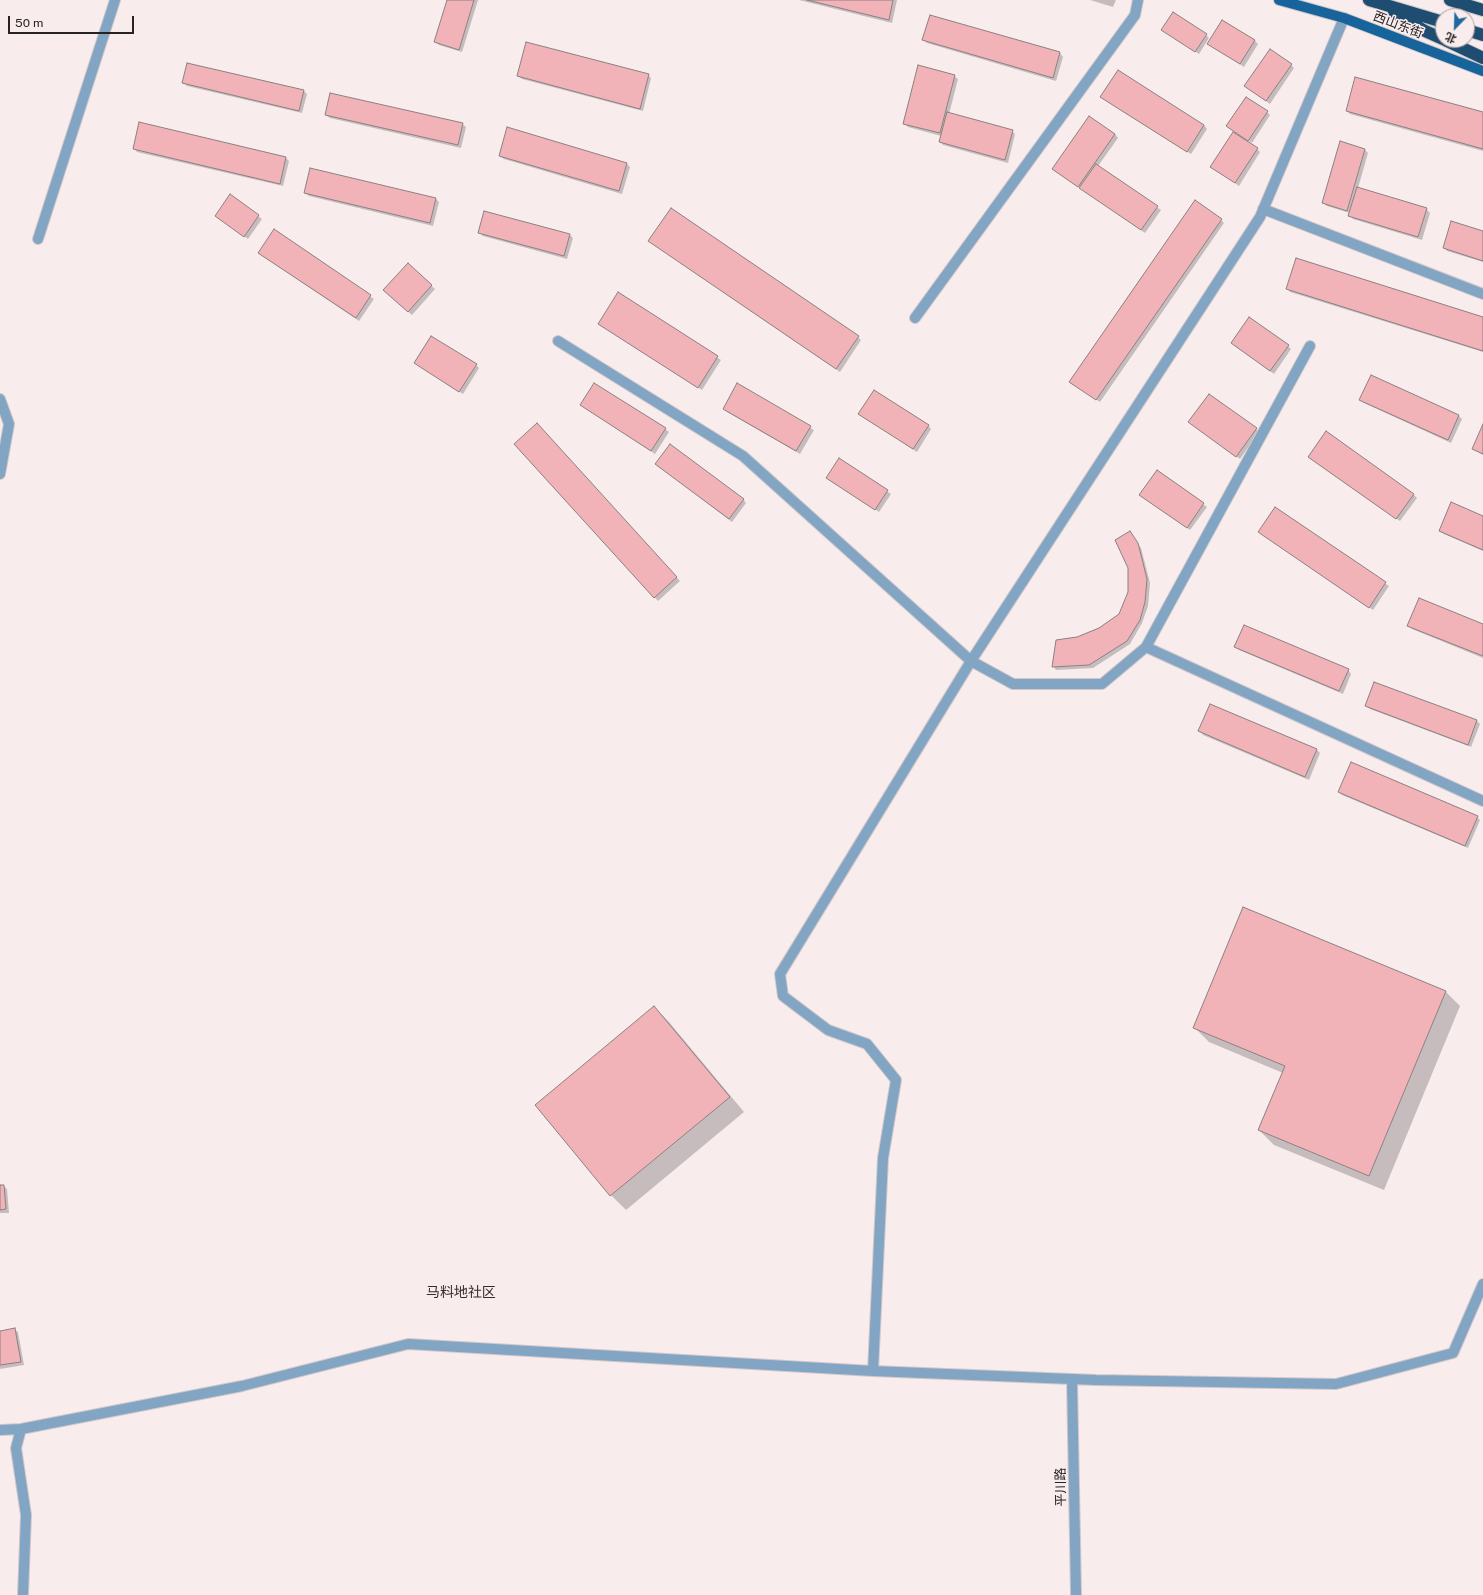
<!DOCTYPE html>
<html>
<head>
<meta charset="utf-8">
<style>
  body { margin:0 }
  #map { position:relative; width:1483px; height:1595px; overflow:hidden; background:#f8eced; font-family:"Public Sans","Noto Sans SC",sans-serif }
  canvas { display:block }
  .north { position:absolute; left:1435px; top:8px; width:40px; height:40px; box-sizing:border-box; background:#f8eced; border:1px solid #a49c9c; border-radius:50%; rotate:203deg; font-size:11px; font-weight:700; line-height:16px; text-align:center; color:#272323 }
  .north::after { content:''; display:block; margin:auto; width:14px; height:18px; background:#21679c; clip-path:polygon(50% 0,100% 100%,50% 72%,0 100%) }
  .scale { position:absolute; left:8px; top:16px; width:126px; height:18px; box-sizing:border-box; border:2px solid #272323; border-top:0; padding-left:5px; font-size:12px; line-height:14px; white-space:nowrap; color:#272323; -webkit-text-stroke:3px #f8eced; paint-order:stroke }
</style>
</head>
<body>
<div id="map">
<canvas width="1483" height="1595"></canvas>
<div class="north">北</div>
<div class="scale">50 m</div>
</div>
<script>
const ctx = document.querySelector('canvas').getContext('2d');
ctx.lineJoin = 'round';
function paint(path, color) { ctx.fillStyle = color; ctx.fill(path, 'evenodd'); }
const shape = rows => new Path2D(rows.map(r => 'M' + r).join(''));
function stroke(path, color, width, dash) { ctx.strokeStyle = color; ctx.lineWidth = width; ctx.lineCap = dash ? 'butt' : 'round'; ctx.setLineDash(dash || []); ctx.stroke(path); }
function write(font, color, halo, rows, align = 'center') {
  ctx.font = font + ' "Public Sans","Noto Sans SC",sans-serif'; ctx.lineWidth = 3; ctx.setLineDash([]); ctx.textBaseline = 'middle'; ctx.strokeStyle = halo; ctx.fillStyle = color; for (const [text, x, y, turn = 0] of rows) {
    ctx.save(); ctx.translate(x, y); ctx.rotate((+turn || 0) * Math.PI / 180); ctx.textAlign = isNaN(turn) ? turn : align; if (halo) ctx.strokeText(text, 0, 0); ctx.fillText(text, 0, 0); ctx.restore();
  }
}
paint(shape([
  [448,0,478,0,462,52,439,45,436,42],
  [799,0,897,0,892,23],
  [1090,0,1116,0,1113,7],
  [931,16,1060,53,1063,57,1056,81,927,43,924,40],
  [1166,33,1206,35,1209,38,1199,54],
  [1254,40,1258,44,1244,67,1208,44],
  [1291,65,1294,68,1270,104,1245,86],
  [648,75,651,78,643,111,522,79,518,76],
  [954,76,958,79,949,114,1012,131,1015,134,1008,163,943,145,940,141,941,136,908,127,904,123],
  [183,83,304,91,307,94,302,113,187,86],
  [1105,100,1204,125,1207,129,1191,154],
  [1347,111,1483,113,1483,151,1350,114],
  [1267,112,1270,115,1252,143,1227,126],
  [326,115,462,124,466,127,461,148,330,118],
  [140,124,286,158,289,161,283,186,137,152,134,148],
  [1115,134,1118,138,1098,166,1161,210,1145,233,1054,169],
  [1257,149,1260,152,1239,186,1211,167],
  [1365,150,1368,153,1358,188,1426,209,1430,213,1422,240,1353,219,1349,215,1350,213,1327,206,1323,203],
  [500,156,627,164,630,167,622,194,504,159],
  [305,193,436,199,439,202,433,226,309,196],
  [231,196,262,219,248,239,216,216],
  [1221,220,1224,223,1100,402,1074,385],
  [274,231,374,299,359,321,263,256],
  [479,232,570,235,573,238,567,259,483,236],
  [1483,232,1483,262,1447,251,1444,247],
  [649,241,858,337,861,340,840,372],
  [408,265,435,289,412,315,388,294],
  [1287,288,1483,318,1483,352,1290,292],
  [618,293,721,360,702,390,599,324],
  [1235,346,1288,346,1291,349,1274,374],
  [415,363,476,365,479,368,463,394],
  [1371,376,1459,416,1462,419,1451,443,1364,403,1360,399],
  [738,385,814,430,800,454,727,412,724,408],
  [581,405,665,429,669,432,655,454],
  [860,414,928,425,931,429,917,452],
  [1189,422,1256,429,1259,432,1240,459],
  [1483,426,1483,455,1473,449],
  [540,428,680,581,658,601,515,444],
  [840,459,891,494,879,512,828,478],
  [1312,460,1413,494,1417,498,1400,521],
  [656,464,743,499,746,503,732,522],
  [1157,471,1207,507,1190,530,1144,498],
  [1276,508,1389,586,1373,610,1259,532],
  [1483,517,1483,551,1444,534,1440,531],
  [1130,533,1141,548,1150,583,1148,606,1142,623,1130,644,1093,668,1056,670,1053,666,1077,638,1099,628,1120,615,1129,592],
  [1483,625,1483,658,1412,629,1409,626],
  [1235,646,1348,670,1351,674,1343,694,1239,650],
  [1375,683,1477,721,1480,724,1471,747,1370,709,1366,706],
  [1211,705,1317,750,1320,753,1309,780,1203,735,1200,731],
  [1339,792,1477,817,1480,820,1468,848,1342,795],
  [1445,991,1460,1006,1384,1190,1274,1145,1259,1130,1283,1073,1209,1042,1195,1028],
  [654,1007,669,1022,744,1112,626,1210,611,1195],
  [0,1186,3,1186,7,1189,9,1213,0,1213],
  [14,1329,18,1332,24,1365,0,1369,0,1332]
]), '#0003');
const building = shape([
  [447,0,474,0,459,50,434,42,447,0],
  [807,0,893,0,889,20,807,0],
  [1173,12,1207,34,1195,52,1161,30,1173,12],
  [930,15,1060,52,1053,78,922,40,930,15],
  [1222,20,1255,40,1240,64,1207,44,1222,20],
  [526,42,649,74,640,109,517,76,526,42],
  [1270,49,1292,64,1266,101,1244,86,1270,49],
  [187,63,304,90,299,111,182,83,187,63],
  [918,65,955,75,940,133,903,124,918,65],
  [1118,70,1204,125,1187,152,1100,97,1118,70],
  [1355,77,1483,112,1483,149,1346,111,1355,77],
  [330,93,463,123,458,145,325,115,330,93],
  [1246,97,1268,111,1248,141,1226,126,1246,97],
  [947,112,1013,130,1005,160,939,142,947,112],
  [1089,116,1115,134,1078,187,1052,169,1089,116],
  [139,122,286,157,280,184,133,149,139,122],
  [507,127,627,163,619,191,499,156,507,127],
  [1233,132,1258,148,1235,183,1210,167,1233,132],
  [1340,141,1365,149,1347,211,1322,203,1340,141],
  [1096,164,1158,206,1141,230,1079,188,1096,164],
  [310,168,436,198,430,223,304,193,310,168],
  [1357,187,1427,208,1418,237,1348,216,1357,187],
  [230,194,259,215,244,237,215,216,230,194],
  [1195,200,1222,219,1096,400,1069,382,1195,200],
  [671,208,859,336,836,369,648,241,671,208],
  [484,211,570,234,564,256,478,233,484,211],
  [1451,221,1483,231,1483,261,1443,248,1451,221],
  [274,229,371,295,356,318,258,253,274,229],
  [1296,258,1483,317,1483,351,1286,289,1296,258],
  [408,263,432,285,408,312,383,290,408,263],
  [618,292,718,356,698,388,598,324,618,292],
  [1249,317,1289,345,1270,371,1231,343,1249,317],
  [431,336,477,364,459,392,414,363,431,336],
  [1371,375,1459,415,1448,440,1359,400,1371,375],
  [594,383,666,428,651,451,580,405,594,383],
  [737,383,811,426,796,451,723,409,737,383],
  [874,390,929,425,913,449,858,414,874,390],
  [1209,394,1257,428,1236,457,1188,422,1209,394],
  [537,423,677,577,654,598,514,444,537,423],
  [1483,424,1483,454,1472,449,1483,424],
  [1326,431,1414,494,1396,519,1308,457,1326,431],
  [670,444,744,499,729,519,655,464,670,444],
  [839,458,888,490,875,510,826,478,839,458],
  [1157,470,1204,503,1187,528,1139,495,1157,470],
  [1451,502,1483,516,1483,550,1439,531,1451,502],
  [1275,507,1386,582,1369,608,1258,532,1275,507],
  [1130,531,1138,543,1147,579,1145,602,1140,620,1127,641,1089,665,1052,667,1056,640,1077,637,1099,628,1119,614,1128,592,1128,568,1115,540,1130,531],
  [1419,598,1483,624,1483,656,1407,626,1419,598],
  [1244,625,1349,669,1339,691,1234,647,1244,625],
  [1374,682,1477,720,1468,745,1365,706,1374,682],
  [1210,704,1317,749,1305,777,1198,731,1210,704],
  [1351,762,1478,816,1465,846,1338,792,1351,762],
  [1243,907,1446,991,1369,1176,1258,1130,1285,1066,1193,1028,1243,907],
  [654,1006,730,1097,610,1196,535,1105,654,1006],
  [0,1185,4,1185,6,1209,0,1210,0,1185],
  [15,1328,21,1362,0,1365,0,1331,15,1328]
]);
paint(building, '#f1b3b8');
stroke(building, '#8b8081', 1);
const minor = shape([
  [1263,209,1483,294],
  [38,239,115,0],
  [915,318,1135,15,1138,0],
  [558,341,743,456,971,661,1013,684,1102,684,1146,647,1310,346],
  [0,399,9,424,0,474],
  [1146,647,1483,801],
  [873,1371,883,1158,896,1080,867,1044,828,1030,783,996,780,974,971,661,1260,217,1344,18],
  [1072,1379,1076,1595],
  [21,1429,16,1448,26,1515,23,1595],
  [0,1430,21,1429,242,1386,408,1344,873,1371,1096,1380,1336,1384,1453,1353,1483,1284]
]);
const major = shape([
  [1279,0,1344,18,1483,71]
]);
const highway = shape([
  [1369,0,1443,22],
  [1450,0,1483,10],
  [1394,12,1425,31,1443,39],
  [1467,30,1483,35],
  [1445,40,1483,58]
]);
stroke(minor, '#d2c8c9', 12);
stroke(major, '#d2c8c9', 12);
stroke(highway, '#d2c8c9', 14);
stroke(minor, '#82a5c4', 10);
stroke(major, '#16649b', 10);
stroke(highway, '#1e4d71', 12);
write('13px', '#272323', '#f8eced', [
  ["西山东街",1398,25,21],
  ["平川路",1061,1487,-91]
]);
write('14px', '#352c2d', '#f8eced', [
  ["马料地社区",461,1293]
]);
</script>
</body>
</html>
